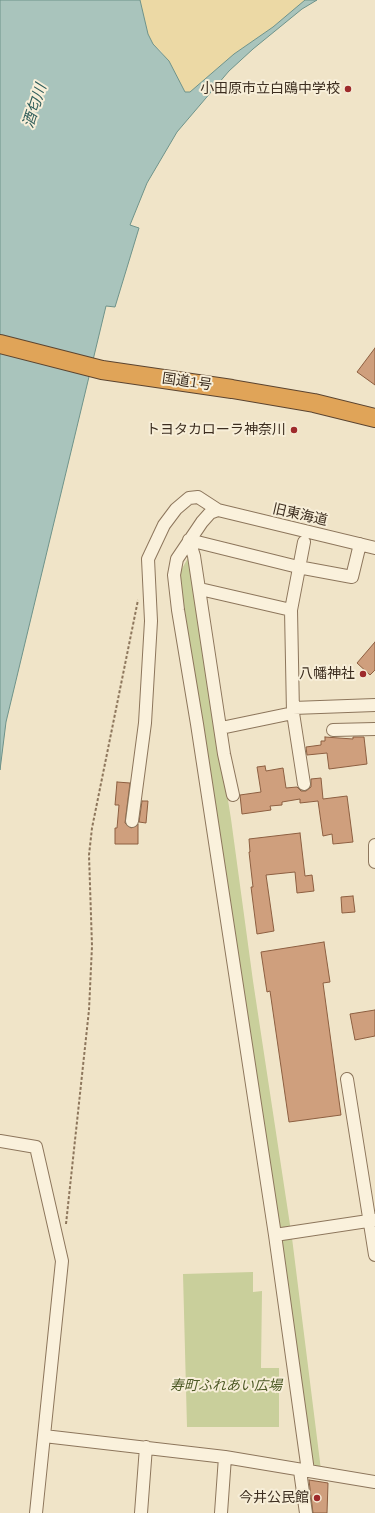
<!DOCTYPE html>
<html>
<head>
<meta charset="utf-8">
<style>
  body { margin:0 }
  canvas { display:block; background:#f0e4c8 }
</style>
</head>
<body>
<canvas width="375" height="1513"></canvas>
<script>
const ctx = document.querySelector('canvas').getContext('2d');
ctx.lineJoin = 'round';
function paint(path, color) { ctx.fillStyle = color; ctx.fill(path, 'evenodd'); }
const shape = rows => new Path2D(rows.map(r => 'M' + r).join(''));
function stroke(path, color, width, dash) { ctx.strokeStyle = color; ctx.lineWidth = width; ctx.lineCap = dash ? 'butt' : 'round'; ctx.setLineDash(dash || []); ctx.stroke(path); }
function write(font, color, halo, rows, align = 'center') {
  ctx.font = font + ' "IBM Plex Serif","Noto Sans JP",serif'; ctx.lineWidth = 4; ctx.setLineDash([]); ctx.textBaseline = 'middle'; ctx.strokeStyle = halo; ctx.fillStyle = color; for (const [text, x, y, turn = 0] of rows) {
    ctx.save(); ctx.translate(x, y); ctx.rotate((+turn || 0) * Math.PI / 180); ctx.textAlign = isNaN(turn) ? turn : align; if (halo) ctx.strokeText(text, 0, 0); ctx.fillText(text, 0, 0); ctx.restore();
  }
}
paint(shape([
  [189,556,231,819,253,981,292,1238,321,1470,310,1469,205,738,179,574],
  [253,1272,253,1292,262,1291,261,1368,279,1368,279,1427,187,1427,183,1274]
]), '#c9cf9b');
paint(shape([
  [140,0,305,0,273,27,234,54,190,92,185,92,174,71,161,51,153,44,148,34]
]), '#ecd9a5');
const water = shape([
  [0,0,140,0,148,34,153,44,169,61,185,92,190,92,234,54,273,27,305,0,317,0,302,9,253,49,229,71,177,132,147,183,130,225,139,228,115,307,106,306,6,722,0,770,0,0]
]);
paint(water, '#a9c4bc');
stroke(water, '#6f938a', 1);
const building = shape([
  [375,348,375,385,357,372,375,348],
  [375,642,375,670,370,675,357,663,375,642],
  [325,737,353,739,353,737,364,737,367,764,329,769,327,753,307,755,306,747,321,745,321,741,325,741,325,737],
  [265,766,266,771,283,768,286,788,297,787,301,791,306,791,311,787,311,779,321,778,323,799,347,796,353,842,333,844,332,834,323,836,318,801,300,803,300,799,282,802,282,805,270,806,271,810,242,814,240,795,261,792,257,767,265,766],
  [117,782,130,783,125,823,131,828,138,824,138,844,115,844,115,828,117,828,119,805,115,805,117,782],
  [142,801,148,801,146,823,139,822,142,801],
  [300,833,305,876,312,875,314,891,297,893,295,872,266,875,274,931,257,934,251,887,253,887,249,852,250,852,249,839,300,833],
  [353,896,355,912,342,913,341,897,353,896],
  [324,942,330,982,323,983,341,1115,289,1122,270,991,267,992,261,952,324,942],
  [375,1010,375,1036,355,1040,350,1014,375,1010],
  [309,1480,328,1483,327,1513,313,1513,309,1480]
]);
paint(building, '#cf9f7d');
stroke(building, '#8d5f41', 1);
const minor = shape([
  [218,510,210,513,202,522,177,559,174,575,178,610,197,724,275,1235,308,1471],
  [189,540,194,556,224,754,233,795],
  [189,540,298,567,352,577,360,544],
  [200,589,291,610],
  [293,708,375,705],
  [221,728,293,713],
  [333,730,375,729],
  [304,784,293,713,291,610,304,542],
  [132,821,145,723,151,621,148,559,164,525,176,509,189,498,198,497,218,510,375,548],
  [375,845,375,862],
  [347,1079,375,1255],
  [0,1141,36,1147,62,1261,36,1513],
  [275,1235,375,1220],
  [44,1436,225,1457,375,1482],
  [300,1471,306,1513],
  [141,1513,146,1447],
  [221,1513,225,1457]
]);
const highway = shape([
  [0,344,102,370,232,389,314,403,375,418]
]);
stroke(minor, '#8d765c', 14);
stroke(highway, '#5b4430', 20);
stroke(shape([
  [66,1224,89,1010,92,946,89,855,92,828,138,600]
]), '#8d765c', 2, [3, 2]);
stroke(minor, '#faf1dc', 12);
stroke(highway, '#e0a458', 18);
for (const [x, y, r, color] of [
  [348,89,4,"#9e2a2b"],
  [294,430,4,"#9e2a2b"],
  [363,674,4,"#9e2a2b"],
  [317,1498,4,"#9e2a2b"]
]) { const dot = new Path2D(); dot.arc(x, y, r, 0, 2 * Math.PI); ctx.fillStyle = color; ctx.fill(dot); stroke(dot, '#f7eed8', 1.5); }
write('14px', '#3d2e20', '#f7eed8', [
  ["小田原市立白鴎中学校",340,89],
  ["トヨタカローラ神奈川",286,430],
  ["八幡神社",355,674],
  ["今井公民館",309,1498]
], 'right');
write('14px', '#3d2e20', '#f7eed8', [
  ["国道1号",187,382,8],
  ["旧東海道",300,515,13]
]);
write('italic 14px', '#4d5a26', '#f7eed8', [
  ["寿町ふれあい広場",226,1386]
]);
write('italic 15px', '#2f5d5a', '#f7eed8', [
  ["酒匂川",35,106,-72]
]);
</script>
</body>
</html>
